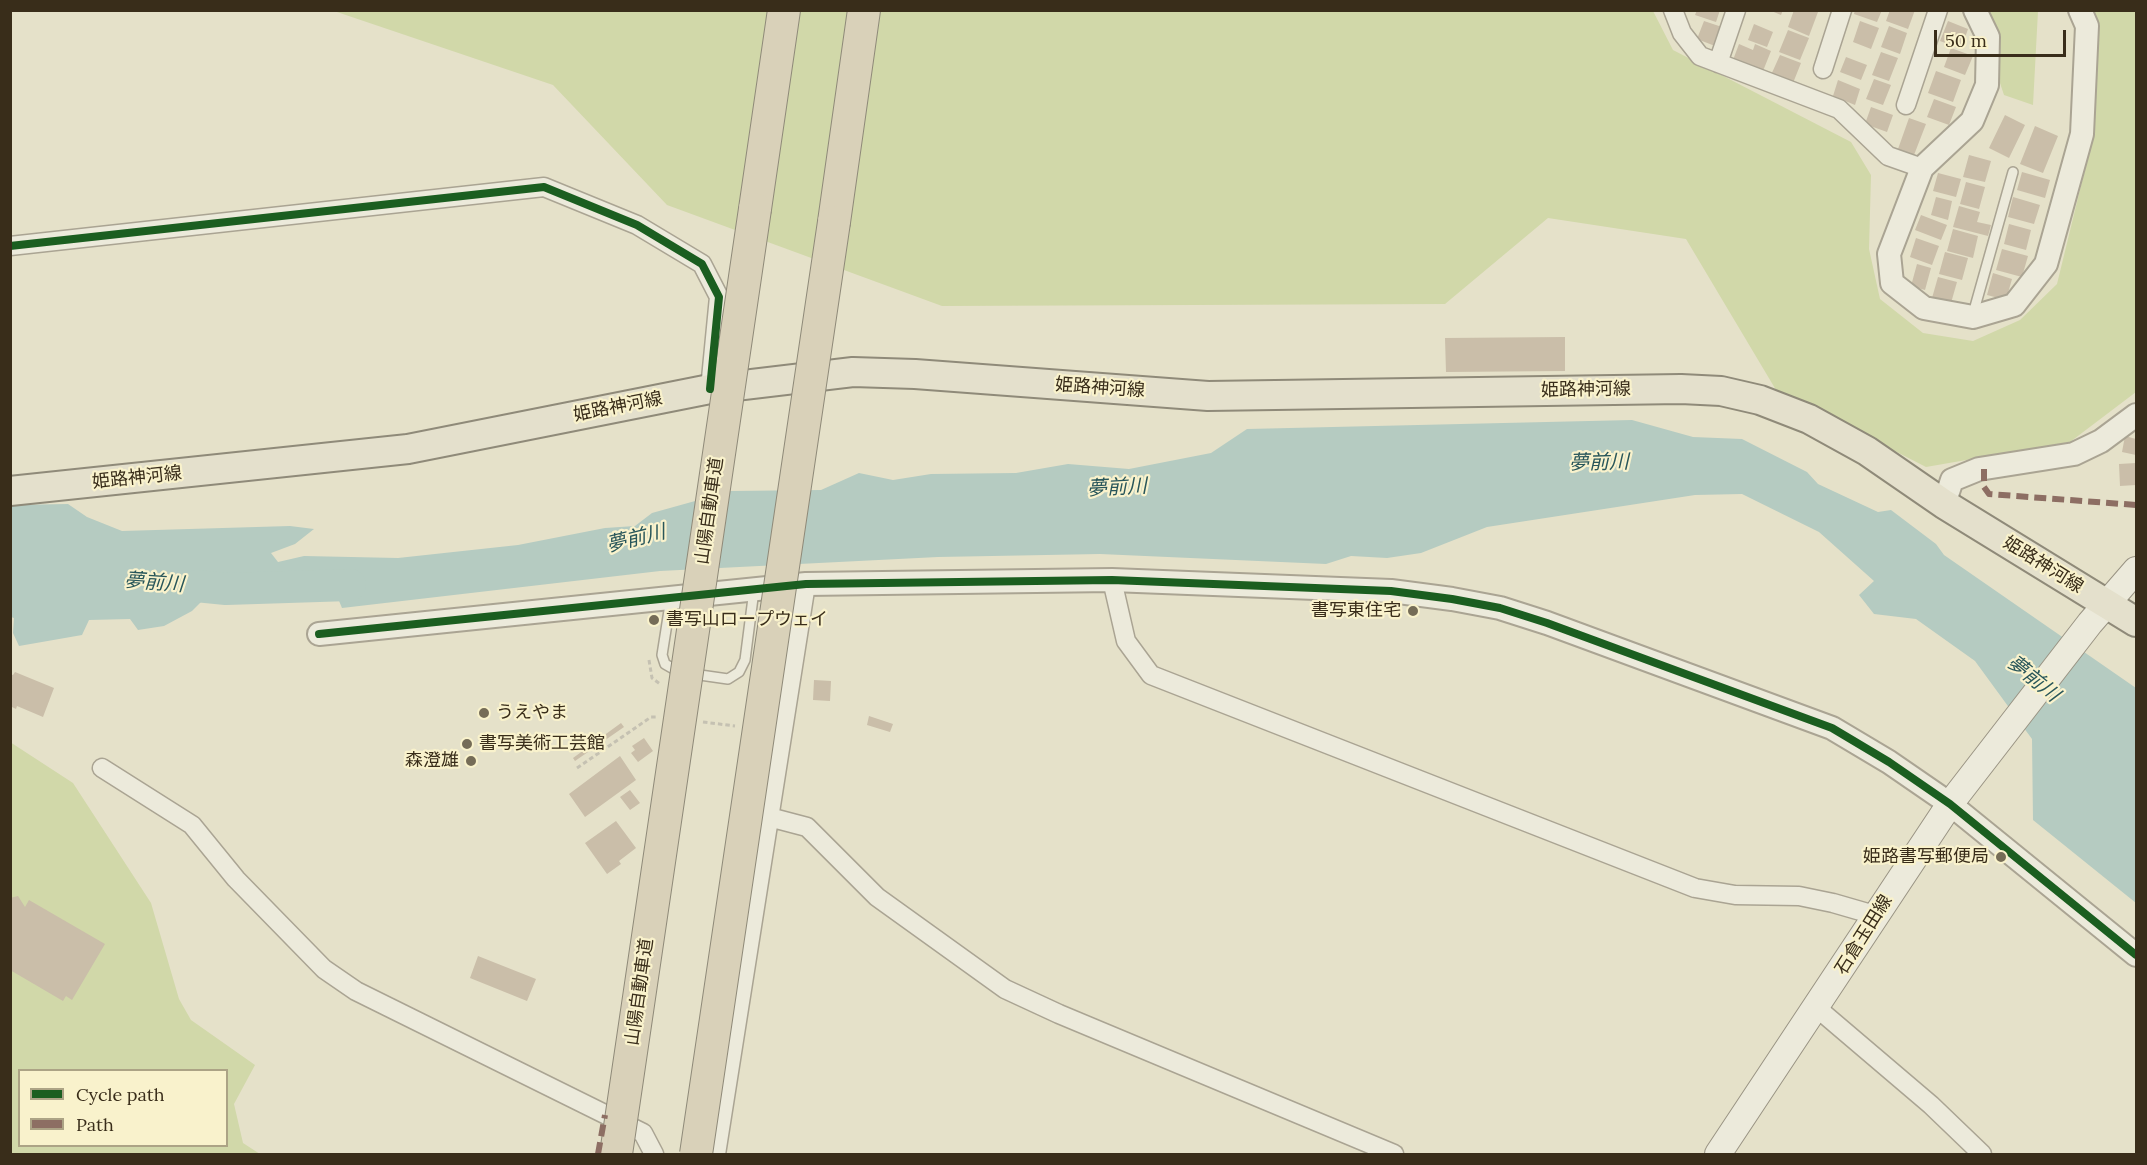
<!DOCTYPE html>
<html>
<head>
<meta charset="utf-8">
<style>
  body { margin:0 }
  #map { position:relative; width:2147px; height:1165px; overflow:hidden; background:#e5e1c9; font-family:Lora,serif }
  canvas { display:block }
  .frame { position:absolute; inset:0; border:12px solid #392d1a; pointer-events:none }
  .legend { position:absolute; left:18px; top:1069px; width:210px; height:78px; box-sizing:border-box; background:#f9f2cc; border:2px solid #aca385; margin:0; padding:8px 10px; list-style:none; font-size:18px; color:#392d1a }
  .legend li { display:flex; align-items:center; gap:12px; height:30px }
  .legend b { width:30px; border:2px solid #aca385 }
  .scale { position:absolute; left:1934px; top:30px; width:132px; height:27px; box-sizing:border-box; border:3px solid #392d1a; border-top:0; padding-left:8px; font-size:18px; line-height:21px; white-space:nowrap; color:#392d1a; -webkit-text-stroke:4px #f9f2cc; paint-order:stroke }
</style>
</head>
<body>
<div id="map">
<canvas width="2147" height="1165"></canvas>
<div class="frame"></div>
<ul class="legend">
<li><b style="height:8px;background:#1b5e20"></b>Cycle path</li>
<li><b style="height:8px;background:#8d6e63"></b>Path</li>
</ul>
<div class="scale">50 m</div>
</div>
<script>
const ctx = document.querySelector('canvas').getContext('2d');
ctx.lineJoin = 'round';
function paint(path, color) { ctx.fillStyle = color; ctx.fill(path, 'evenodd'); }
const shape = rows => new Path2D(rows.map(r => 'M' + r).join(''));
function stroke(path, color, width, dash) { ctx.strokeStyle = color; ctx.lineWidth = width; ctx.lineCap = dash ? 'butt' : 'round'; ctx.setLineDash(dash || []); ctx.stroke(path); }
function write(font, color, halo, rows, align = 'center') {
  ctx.font = font + ' Lora,"Noto Sans JP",serif'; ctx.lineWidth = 4.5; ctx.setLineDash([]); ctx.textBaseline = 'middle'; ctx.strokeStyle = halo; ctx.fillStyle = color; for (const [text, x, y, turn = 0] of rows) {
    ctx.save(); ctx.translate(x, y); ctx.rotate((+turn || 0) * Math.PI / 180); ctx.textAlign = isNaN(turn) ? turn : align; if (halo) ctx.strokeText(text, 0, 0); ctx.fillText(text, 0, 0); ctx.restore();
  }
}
paint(shape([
  [334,11,1653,11,1673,50,1851,142,1871,175,1869,249,1880,299,1923,333,1973,341,2020,320,2057,284,2088,157,2095,11,2136,11,2136,392,2070,442,1926,467,1776,390,1686,239,1548,218,1445,304,942,306,667,205,553,85],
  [1971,11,2038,11,2033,105,2004,95,1979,20],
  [10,742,73,783,151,903,179,999,191,1020,255,1065,234,1104,243,1143,260,1154,11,1154],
  [20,1070,226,1070,226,1146,20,1146]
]), '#d1d8a9');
paint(shape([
  [1632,420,1693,437,1742,439,1807,472,1818,484,1878,512,1891,510,1936,544,1944,555,2136,688,2136,903,2033,820,2032,739,1975,661,1916,619,1874,614,1859,595,1874,581,1819,532,1742,494,1695,495,1487,527,1421,553,1387,558,1351,556,1326,564,1100,554,938,557,660,571,342,608,337,596,329,591,299,584,213,590,192,611,164,626,138,630,130,619,89,620,82,635,19,646,13,633,14,618,11,617,11,505,68,504,87,517,122,531,290,526,314,529,295,544,271,553,278,562,304,556,398,558,518,545,605,528,635,526,652,513,731,491,821,490,859,473,893,480,931,474,1016,473,1068,464,1129,469,1211,453,1247,429]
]), '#b5cbc1');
stroke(shape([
  [196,586,226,589,350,585]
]), '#b5cbc1', 32);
paint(shape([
  [1697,10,1720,10,1716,22,1695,15],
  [1769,10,1783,10,1781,15],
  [1794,10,1818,12,1809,36,1788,27],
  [1855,10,1882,10,1877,22,1854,14],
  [1890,10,1915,10,1908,29,1886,21],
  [1704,21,1722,27,1715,46,1697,39],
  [1860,21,1879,28,1871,49,1853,42],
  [1948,21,1968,29,1961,49,1940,41],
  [1754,24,1773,32,1767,47,1748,40],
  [1889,26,1907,33,1900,54,1881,47],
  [1788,30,1809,38,1800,60,1779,52],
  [1739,44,1753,50,1755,44,1771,51,1763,71,1733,60],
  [1951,48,1973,56,1965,75,1944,67],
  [1881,52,1898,58,1889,81,1872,75],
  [1780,55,1801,63,1793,83,1771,75],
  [1846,57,1867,65,1861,80,1840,72],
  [1936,71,1961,80,1953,102,1928,93],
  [1874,79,1891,85,1883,105,1866,99],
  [1838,80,1860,89,1855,105,1833,96],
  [1934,99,1956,107,1949,125,1927,117],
  [1871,107,1893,115,1887,132,1865,124],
  [2005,115,2025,125,2009,158,1989,148],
  [1909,118,1926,124,1914,155,1898,149],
  [2035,126,2058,136,2043,173,2020,164],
  [1969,155,1991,161,1985,182,1963,177],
  [2022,172,2050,180,2045,198,2017,190],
  [1938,173,1961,179,1956,197,1933,191],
  [1966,182,1985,187,1979,209,1960,204],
  [1936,197,1952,201,1948,220,1931,215],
  [2013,197,2040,205,2034,224,2008,217],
  [1959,206,1980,212,1977,222,1991,225,1988,236,1953,227],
  [1921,215,1947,225,1941,240,1915,230],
  [2009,224,2031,230,2026,250,2004,244],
  [1953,229,1978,236,1973,258,1947,251],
  [1916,238,1939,246,1932,265,1910,257],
  [2002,249,2028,256,2022,277,1996,270],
  [1945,252,1968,258,1962,280,1939,274],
  [1917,264,1931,268,1925,290,1911,286],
  [1993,273,2012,279,2006,300,1987,295],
  [1938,277,1957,282,1951,303,1932,298],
  [1565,337,1565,371,1446,372,1445,338],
  [2125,436,2136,439,2136,455,2122,452],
  [2136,463,2136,485,2120,486,2119,464],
  [15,672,54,688,43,717,17,706,16,709,10,706,10,674,13,675],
  [814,680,831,681,830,701,813,700],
  [869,716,893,724,890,732,867,725],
  [621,723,624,727,575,761,573,758],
  [644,738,653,751,638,762,631,753,635,750,632,746],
  [620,756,636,780,585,817,569,794],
  [630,790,640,803,630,810,620,797],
  [616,821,636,848,619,861,621,864,607,874,585,843],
  [18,896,25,907,29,900,105,944,72,1000,66,996,63,1001,10,970,10,898],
  [478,956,536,979,527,1001,470,978]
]), '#cabea9');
const service = shape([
  [1973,314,2013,172],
  [671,598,662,655,665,664,679,672,728,679,739,672,745,660,754,590]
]);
const minor = shape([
  [1673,10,1682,33,1700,56,1839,109,1888,156,1922,168],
  [1718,63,1736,10],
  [1823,69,1842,10],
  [1906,105,1938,10],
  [10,246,544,187,637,225,702,264,719,297,710,389],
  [1112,580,1126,641,1151,675,1695,888,1735,895,1799,896,1833,903,1878,916],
  [102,768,192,825,236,879,324,969,356,991,643,1133,654,1154],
  [769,817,807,827,877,897,1005,989,1059,1014,1394,1154],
  [1817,1008,1931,1105,1982,1154],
  [716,1154,806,584]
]);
const tertiary = shape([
  [1975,10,1988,37,1987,85,1972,121,1922,168,1889,254,1892,283,1924,308,1973,317,2014,305,2046,264,2082,134,2087,26,2080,10],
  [1944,504,1952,480,1979,469,2074,454,2101,441,2136,415],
  [319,634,806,584,1112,580,1391,591,1452,599,1500,608,1547,623,1832,728,1889,762,1950,804,2136,955]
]);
const secondary = shape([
  [1718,1154,1950,804,2090,623,2136,570]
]);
const primary = shape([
  [10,491,408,449,710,389,853,372,915,374,1208,396,1681,389,1721,391,1760,400,1809,419,1867,451,1944,504,2136,622]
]);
const motorway = shape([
  [755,209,784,10],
  [834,222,864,10]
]);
stroke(service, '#aaa493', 12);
stroke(minor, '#aaa493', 21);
stroke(tertiary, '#aaa493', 26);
stroke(secondary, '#999383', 28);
stroke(primary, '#8f8a79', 32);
stroke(motorway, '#8f8a79', 34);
stroke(shape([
  [649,660,652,678,660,684],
  [703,722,735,726],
  [577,768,651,717,658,717]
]), '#c5c1b2', 3, [4.5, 3]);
stroke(service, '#eceadb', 9);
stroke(minor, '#eceadb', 18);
stroke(tertiary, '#eceadb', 22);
stroke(secondary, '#eceadb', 26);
stroke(primary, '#e4e0cc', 28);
stroke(motorway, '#d9d1b9', 32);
const motorwayBridge = shape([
  [616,1154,755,209],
  [696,1154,834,222]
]);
stroke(motorwayBridge, '#8f8a79', 34, []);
stroke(motorwayBridge, '#d9d1b9', 32);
stroke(shape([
  [1984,469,1984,487,1989,494,2136,505],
  [598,1154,605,1115]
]), '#8d6e63', 6, [12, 6]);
stroke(shape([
  [10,246,544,187,637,225,702,264,719,297,710,389],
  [319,634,806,584,1112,580,1391,591,1452,599,1500,608,1547,623,1832,728,1889,762,1950,804,2136,955]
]), '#1b5e20', 8);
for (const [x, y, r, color] of [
  [1413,611,6,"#756c57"],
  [654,620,6,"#756c57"],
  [484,713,6,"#756c57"],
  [467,744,6,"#756c57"],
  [471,761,6,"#756c57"],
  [2001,857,6,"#756c57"]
]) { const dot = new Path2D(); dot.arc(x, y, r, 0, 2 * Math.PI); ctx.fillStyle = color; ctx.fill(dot); stroke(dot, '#f9f2cc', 2); }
write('18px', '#392d1a', '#f9f2cc', [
  ["姫路神河線",1100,388,4],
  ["姫路神河線",1586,390,-1],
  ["姫路神河線",618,407,-11],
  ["姫路神河線",137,478,-6],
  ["山陽自動車道",710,511,-82],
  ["姫路神河線",2043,565,32],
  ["石倉玉田線",1864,935,-58],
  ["山陽自動車道",640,992,-82]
]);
write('18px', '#392d1a', '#f9f2cc', [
  ["書写東住宅",1401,611],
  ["書写山ロープウェイ",666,620,"left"],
  ["うえやま",496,713,"left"],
  ["書写美術工芸館",479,744,"left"],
  ["森澄雄",459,761],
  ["姫路書写郵便局",1989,857]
], 'right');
write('italic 20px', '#28565a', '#f9f2cc', [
  ["夢前川",1599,463,-1],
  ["夢前川",1117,488,-3],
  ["夢前川",636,539,-14],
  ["夢前川",154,583,4],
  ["夢前川",2033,679,39]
]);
</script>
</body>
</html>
